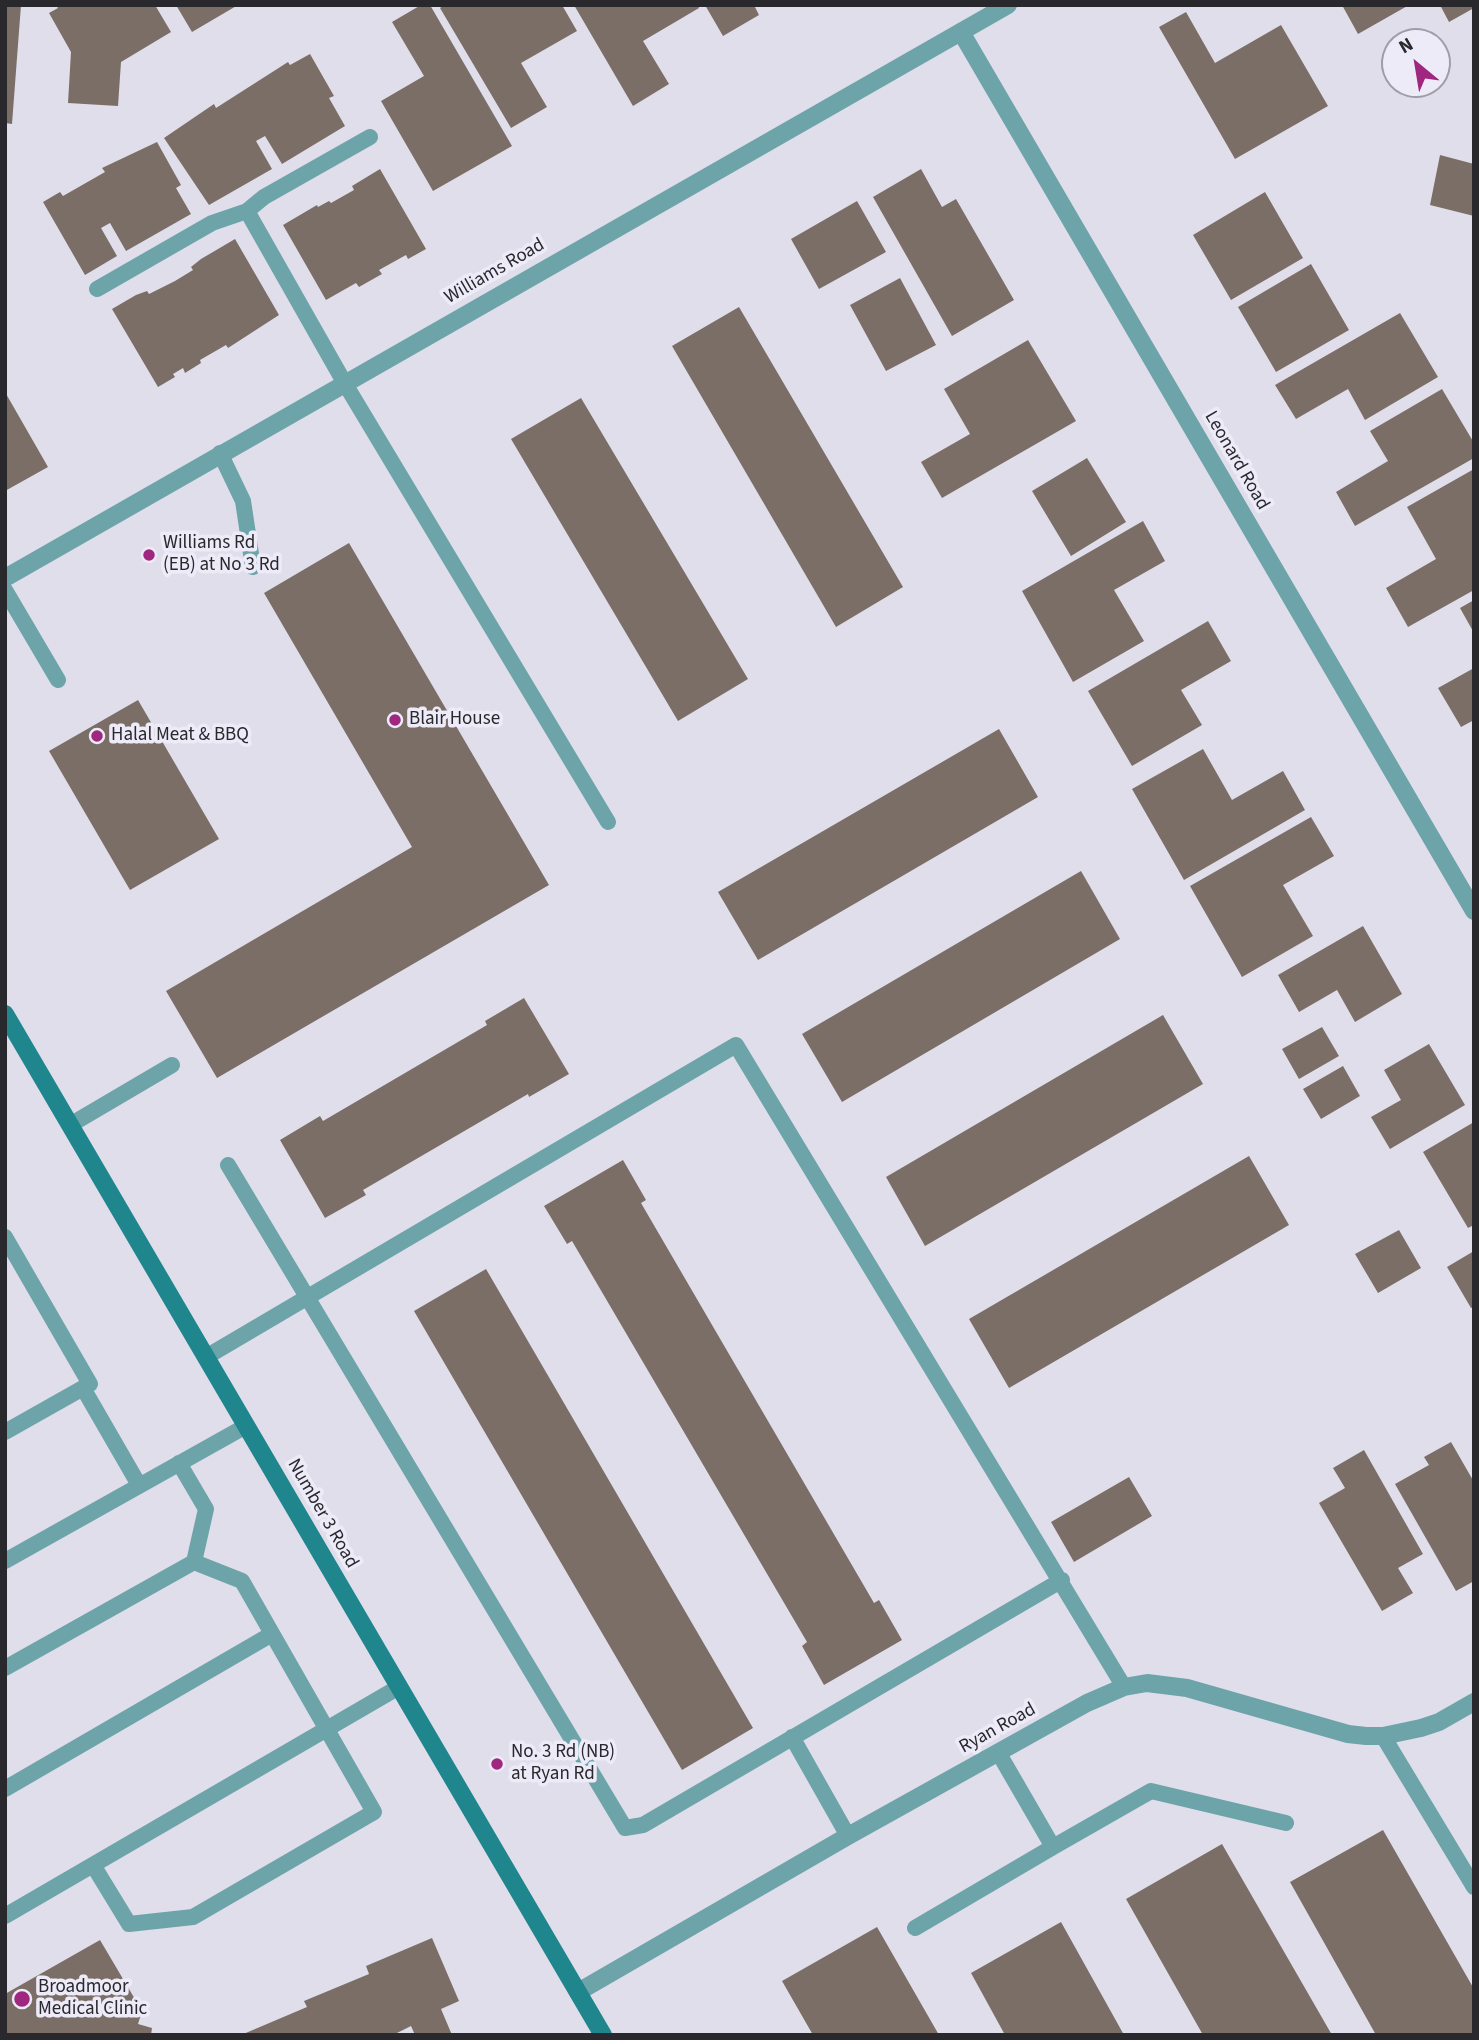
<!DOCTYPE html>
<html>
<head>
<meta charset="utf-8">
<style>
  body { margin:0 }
  #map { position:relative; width:1479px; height:2040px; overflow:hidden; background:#e1deeb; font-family:"Source Sans 3",sans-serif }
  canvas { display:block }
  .frame { position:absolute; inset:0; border:7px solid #29282d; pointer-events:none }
  .north { position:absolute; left:1381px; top:28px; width:70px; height:70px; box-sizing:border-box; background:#eeebf9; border:2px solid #9f9da7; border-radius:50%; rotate:330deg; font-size:19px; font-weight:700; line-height:28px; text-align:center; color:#29282d }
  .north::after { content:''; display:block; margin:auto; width:24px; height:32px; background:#9f277f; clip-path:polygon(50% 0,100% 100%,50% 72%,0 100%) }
</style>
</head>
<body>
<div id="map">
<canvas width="1479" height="2040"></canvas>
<div class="frame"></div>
<div class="north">N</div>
</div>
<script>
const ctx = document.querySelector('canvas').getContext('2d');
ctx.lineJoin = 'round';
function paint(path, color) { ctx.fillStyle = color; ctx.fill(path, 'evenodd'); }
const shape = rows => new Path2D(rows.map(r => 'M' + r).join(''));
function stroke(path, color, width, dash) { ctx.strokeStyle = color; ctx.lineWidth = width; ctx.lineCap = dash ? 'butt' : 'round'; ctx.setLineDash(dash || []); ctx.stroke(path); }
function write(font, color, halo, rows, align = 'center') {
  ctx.font = font + ' "Source Sans 3",sans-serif'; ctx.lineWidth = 7; ctx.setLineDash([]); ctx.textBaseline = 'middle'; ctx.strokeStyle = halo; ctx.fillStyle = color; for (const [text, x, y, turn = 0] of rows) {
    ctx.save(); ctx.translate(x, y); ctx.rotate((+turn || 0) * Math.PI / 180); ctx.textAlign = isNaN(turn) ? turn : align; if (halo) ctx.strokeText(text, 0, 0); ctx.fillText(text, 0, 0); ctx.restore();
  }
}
paint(shape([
  [5,5,21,5,12,124,5,123],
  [56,5,155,5,171,32,121,62,118,106,68,103,71,52,49,13,58,8],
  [176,5,238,5,192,32],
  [421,5,430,5,512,146,433,191,381,101,424,76,392,22],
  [444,5,562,5,577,31,521,63,547,107,511,128,440,8],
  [574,5,698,5,699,8,643,41,669,84,633,106],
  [705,5,754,5,759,15,723,36],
  [1342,5,1409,5,1358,34],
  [1440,5,1474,5,1474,8,1449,22],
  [1186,12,1215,63,1281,25,1328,106,1235,159,1159,27],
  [310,54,334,96,329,98,345,126,282,164,265,136,256,141,272,169,209,205,164,138,214,104,216,108,288,62,290,65],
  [157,142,181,185,176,188,191,214,126,251,110,223,101,228,117,256,85,275,43,202,60,192,63,196,105,172,102,168],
  [1440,155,1474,164,1474,216,1430,205],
  [380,169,426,249,408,259,406,255,379,270,382,274,359,287,356,283,326,300,283,225,317,205,318,207,329,201,331,203,354,190,352,186],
  [921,169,942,207,956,199,1014,300,952,336,873,197],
  [1265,192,1303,258,1231,300,1193,235],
  [857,201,886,252,819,289,791,239],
  [235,239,279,315,228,348,226,345,200,360,201,363,185,373,183,368,173,374,175,377,158,387,112,309,136,295,147,291,149,294,175,281,193,270,191,267,201,259],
  [1311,264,1349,330,1276,372,1238,307],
  [900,278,936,345,886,371,850,305],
  [739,307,903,587,836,627,672,346],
  [1400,313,1438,377,1365,420,1348,389,1296,419,1275,385],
  [1028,340,1076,421,942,498,921,462,970,434,944,389],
  [1442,389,1474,443,1474,458,1355,526,1336,492,1388,461,1370,431],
  [5,392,48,467,5,491],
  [581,398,748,679,678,721,511,439],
  [1087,458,1126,522,1071,556,1032,491],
  [1474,469,1474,590,1408,627,1386,588,1436,559,1407,507],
  [1143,521,1165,561,1114,590,1144,641,1073,682,1022,591],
  [349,543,549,885,217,1078,166,991,412,847,264,593],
  [1474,600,1474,633,1460,608],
  [1208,621,1231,661,1181,690,1202,725,1132,766,1088,691],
  [1474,668,1474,720,1461,727,1438,688],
  [138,700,219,839,130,890,49,751],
  [999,729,1038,797,758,960,718,892],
  [1203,749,1232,800,1283,771,1305,810,1184,880,1132,789],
  [1311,817,1334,856,1283,885,1313,936,1242,977,1190,886],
  [1081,871,1120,939,842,1102,802,1034],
  [1363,926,1402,994,1355,1022,1337,990,1299,1012,1278,975],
  [524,998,569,1074,529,1097,528,1094,363,1190,366,1195,325,1218,280,1140,320,1116,323,1121,487,1025,485,1021],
  [1163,1015,1203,1084,925,1246,886,1177],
  [1322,1027,1339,1056,1299,1079,1282,1049],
  [1429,1044,1465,1105,1390,1149,1371,1117,1401,1100,1384,1070],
  [1343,1066,1360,1096,1321,1119,1303,1089],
  [1474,1122,1474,1225,1468,1228,1423,1152],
  [1249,1156,1289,1225,1009,1388,969,1319],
  [623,1160,646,1200,641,1203,874,1603,879,1600,902,1640,824,1685,802,1646,807,1642,572,1241,567,1244,544,1206],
  [1399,1230,1421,1268,1378,1293,1355,1254],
  [1474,1251,1474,1307,1471,1308,1447,1267],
  [486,1269,753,1728,682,1770,414,1311],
  [1451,1442,1474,1482,1474,1581,1456,1591,1395,1484,1429,1465,1424,1457],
  [1364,1450,1423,1554,1398,1568,1413,1593,1382,1611,1319,1503,1345,1488,1333,1468],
  [1129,1477,1152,1516,1074,1562,1051,1522],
  [1383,1830,1474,1989,1474,2035,1376,2035,1290,1882],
  [1222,1844,1332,2035,1203,2035,1126,1899],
  [1061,1922,1124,2035,1005,2035,971,1973],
  [877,1927,939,2035,813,2035,782,1981],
  [432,1938,459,2001,441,2009,452,2035,415,2035,411,2026,393,2035,241,2035,307,2007,304,2001,369,1974,366,1966],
  [100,1940,142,2011,138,2024,152,2028,151,2035,5,2035,5,1994]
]), '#7a6e67');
stroke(shape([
  [247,211,344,382,608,822],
  [97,289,212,223,247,211,264,197,370,137],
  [220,453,243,501,253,567],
  [5,590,58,680],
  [70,1125,172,1065],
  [228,1165,625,1828,643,1825,1062,1580],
  [5,1237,90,1384,83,1388,139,1485],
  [206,1357,736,1045,1124,1687],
  [5,1432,83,1388],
  [5,1561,246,1426],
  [5,1668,194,1562,206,1509,179,1463],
  [1383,1736,1474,1887],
  [792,1737,848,1836],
  [5,1789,272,1634],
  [1053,1847,1151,1791,1286,1823],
  [93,1865,129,1924,193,1917,374,1812,242,1581,194,1562],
  [5,1916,399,1687],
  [915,1928,1053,1847,998,1752]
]), '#6ca4a9', 16);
stroke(shape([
  [961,32,1474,911],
  [578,1992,848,1836,1087,1703,1124,1687,1147,1683,1187,1688,1348,1734,1366,1736,1383,1736,1421,1728,1439,1722,1474,1702]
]), '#6ca4a9', 18);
stroke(shape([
  [5,578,1008,5]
]), '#6ca4a9', 18);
stroke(shape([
  [5,1014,603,2035]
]), '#1f868d', 18);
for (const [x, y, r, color] of [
  [149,555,7,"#9f277f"],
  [395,720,7,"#9f277f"],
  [97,736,7,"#9f277f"],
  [497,1764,7,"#9f277f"],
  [22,1999,9,"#9f277f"]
]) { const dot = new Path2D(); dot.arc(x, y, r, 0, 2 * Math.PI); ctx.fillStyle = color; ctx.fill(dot); stroke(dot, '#eeebf9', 2.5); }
write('19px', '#29282d', '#eeebf9', [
  ["Williams Road",495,272,-30],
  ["Leonard Road",1236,461,60],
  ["Number 3 Road",322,1514,60],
  ["Ryan Road",998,1729,-29]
]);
write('19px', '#29282d', '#eeebf9', [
  ["Williams Rd",163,544],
  ["(EB) at No 3 Rd",163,566],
  ["Blair House",409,720],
  ["Halal Meat & BBQ",111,736],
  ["No. 3 Rd (NB)",511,1753],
  ["at Ryan Rd",511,1775],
  ["Broadmoor",38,1988],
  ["Medical Clinic",38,2010]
], 'left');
</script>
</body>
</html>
